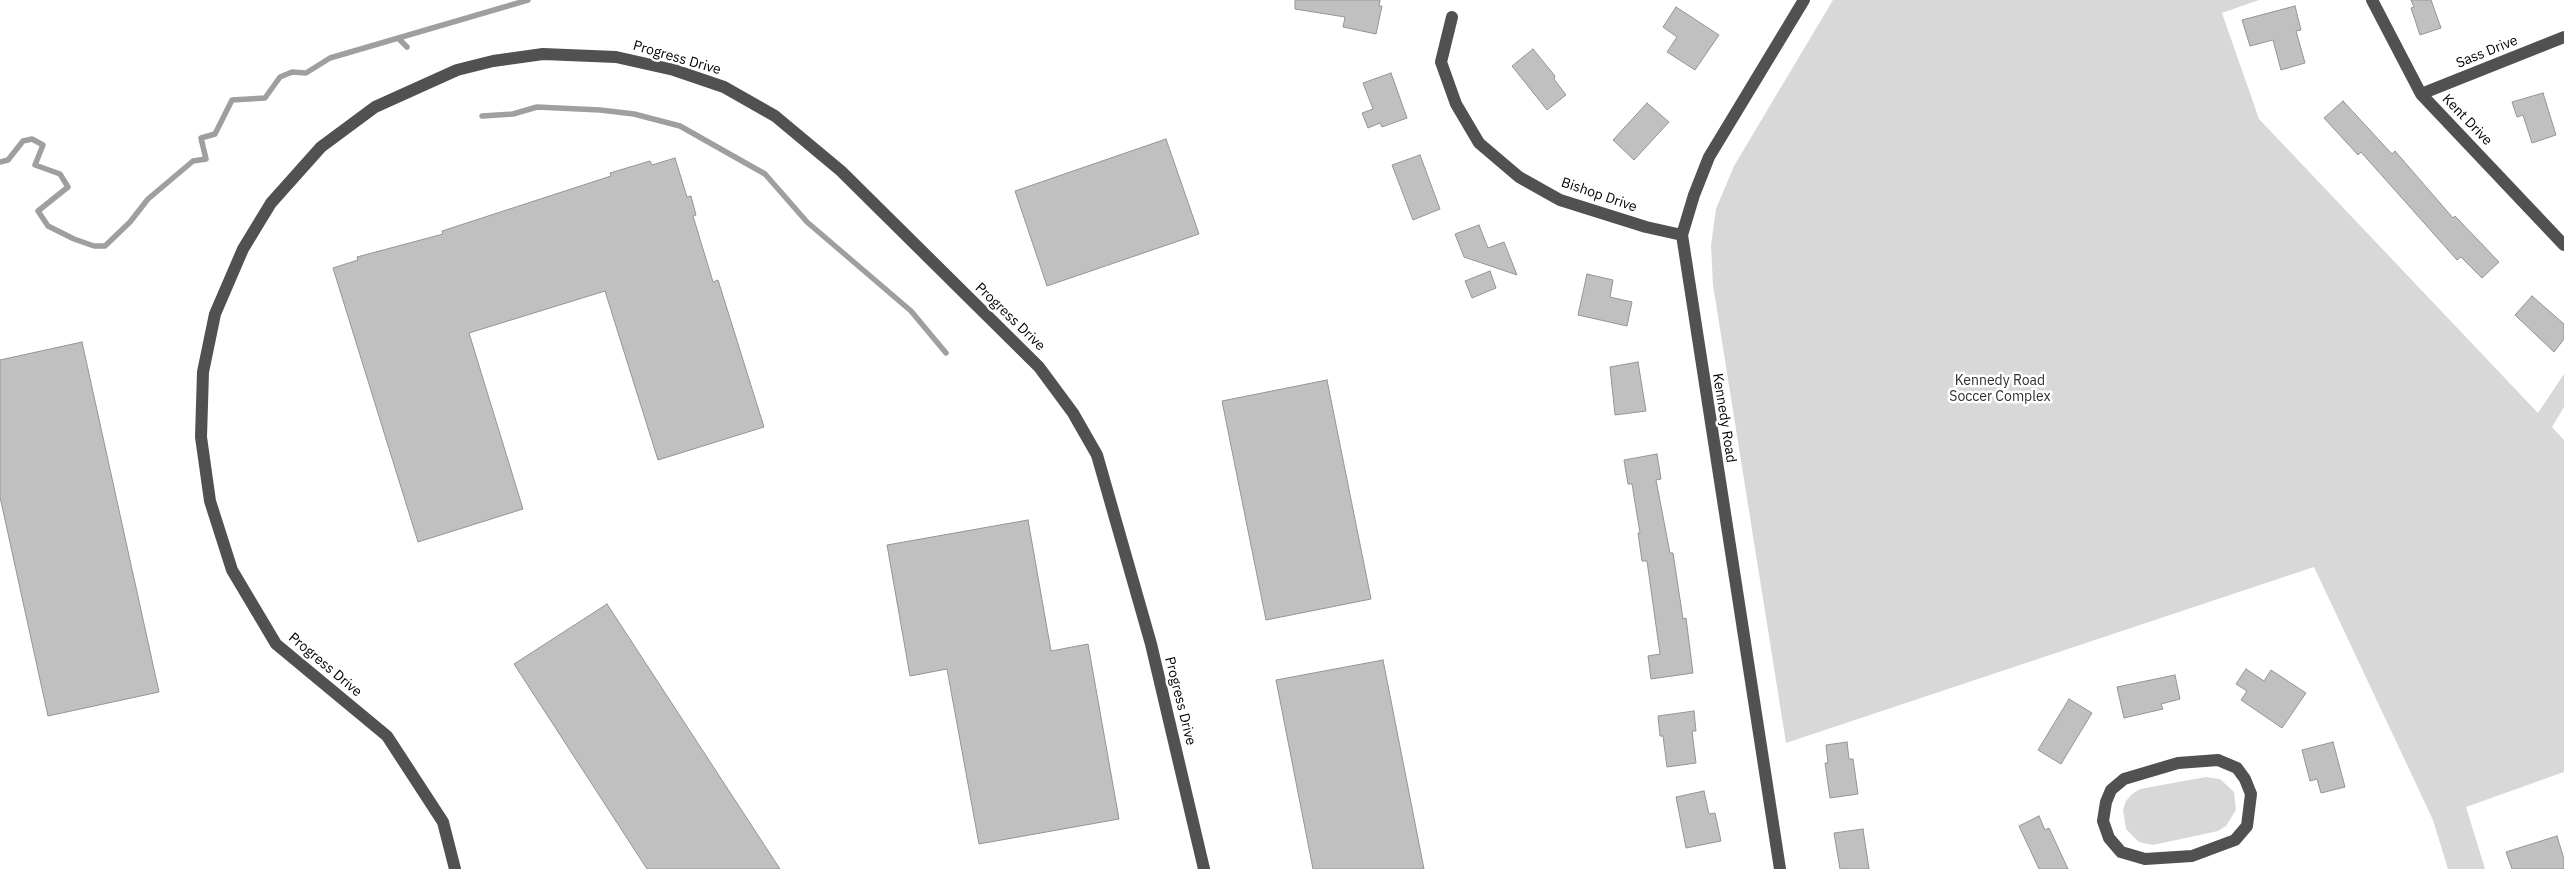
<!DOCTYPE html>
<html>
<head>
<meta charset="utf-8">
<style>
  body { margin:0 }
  canvas { display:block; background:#fff }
</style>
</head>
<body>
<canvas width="2564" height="869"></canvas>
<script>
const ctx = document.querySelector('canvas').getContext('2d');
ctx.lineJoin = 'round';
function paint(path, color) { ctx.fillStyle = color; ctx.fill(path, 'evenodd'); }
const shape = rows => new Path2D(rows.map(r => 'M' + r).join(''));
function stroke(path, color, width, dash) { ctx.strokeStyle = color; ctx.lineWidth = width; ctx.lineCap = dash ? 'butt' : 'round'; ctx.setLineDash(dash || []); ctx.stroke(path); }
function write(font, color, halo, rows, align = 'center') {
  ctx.font = font + ' "IBM Plex Sans",sans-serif'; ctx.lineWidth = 5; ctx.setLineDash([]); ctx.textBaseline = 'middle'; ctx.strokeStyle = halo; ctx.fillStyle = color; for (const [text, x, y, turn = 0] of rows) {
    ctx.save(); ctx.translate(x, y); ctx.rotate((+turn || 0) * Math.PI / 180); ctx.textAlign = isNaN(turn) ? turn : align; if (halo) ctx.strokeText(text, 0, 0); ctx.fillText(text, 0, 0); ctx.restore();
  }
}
paint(shape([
  [1833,0,2259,0,2222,13,2259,119,2538,413,2564,374,2564,407,2552,427,2564,440,2564,772,2466,807,2485,869,2448,869,2433,820,2314,567,1786,743,1713,285,1711,245,1716,209,1734,166],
  [2206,777,2220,779,2234,792,2236,810,2226,826,2218,831,2153,845,2139,842,2126,829,2123,810,2126,801,2132,794,2140,789]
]), '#d8d8d8');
stroke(shape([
  [399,39,407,47],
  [482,116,513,114,537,107,600,110,634,114,680,126,765,174,807,222,911,311,946,353],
  [0,162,8,160,23,141,32,139,43,145,35,165,60,174,68,187,38,211,48,226,74,239,94,246,105,246,130,222,148,199,193,161,206,159,201,138,215,134,232,100,265,98,280,77,292,72,306,73,330,58,528,0]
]), '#9f9f9f', 5.5);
const building = shape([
  [1295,0,1380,0,1379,6,1382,6,1376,34,1343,27,1345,17,1295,9,1295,0],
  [2411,0,2431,0,2441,28,2420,35,2411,8,2414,7,2411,0],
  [2295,6,2301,30,2296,31,2305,63,2281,70,2273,40,2250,46,2242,20,2295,6],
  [1676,7,1719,35,1695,70,1667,52,1677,37,1663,27,1676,7],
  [1533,49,1555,76,1554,79,1566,95,1547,110,1512,66,1533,49],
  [1391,73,1407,118,1382,127,1380,123,1368,128,1362,113,1373,109,1363,83,1391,73],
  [2543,93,2556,135,2532,143,2523,115,2517,117,2512,102,2543,93],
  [2343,101,2392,154,2395,151,2453,218,2455,216,2499,262,2482,278,2461,257,2457,260,2361,152,2358,155,2324,118,2343,101],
  [1647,103,1669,122,1634,160,1613,140,1647,103],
  [1166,139,1199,234,1047,286,1015,191,1166,139],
  [1420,155,1440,209,1413,220,1392,165,1420,155],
  [675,158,687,197,691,196,696,215,693,216,713,282,718,280,764,427,658,460,605,291,469,333,523,509,418,542,333,268,358,260,357,257,443,234,442,231,611,176,610,173,650,161,652,165,675,158],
  [1479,225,1488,248,1504,242,1517,275,1464,257,1455,234,1479,225],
  [1490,271,1496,288,1472,298,1465,281,1490,271],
  [1587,274,1613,280,1610,297,1632,302,1627,326,1578,315,1587,274],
  [2532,296,2564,324,2564,339,2554,352,2515,315,2532,296],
  [82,342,159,692,48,716,0,497,0,360,82,342],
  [1638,362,1646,411,1615,415,1610,367,1638,362],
  [1327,380,1371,599,1266,620,1222,401,1327,380],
  [1657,454,1661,479,1656,480,1670,553,1673,553,1683,619,1686,618,1693,673,1651,679,1648,656,1660,654,1647,561,1642,561,1638,533,1640,533,1632,484,1628,484,1624,460,1657,454],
  [1028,520,1051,651,1088,644,1119,819,979,844,947,669,910,676,887,545,1028,520],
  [607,604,780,869,647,869,514,664,607,604],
  [1383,660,1424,869,1313,869,1276,680,1383,660],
  [2246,669,2264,681,2271,670,2306,693,2282,728,2241,700,2247,691,2236,684,2246,669],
  [2175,675,2180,699,2161,704,2163,709,2124,718,2117,687,2175,675],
  [2069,699,2092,713,2061,764,2038,750,2069,699],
  [1694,711,1696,731,1692,731,1696,763,1667,767,1663,736,1660,736,1658,716,1694,711],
  [1847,742,1849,759,1853,759,1858,794,1830,798,1825,763,1828,763,1826,745,1847,742],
  [2333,742,2345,787,2321,793,2317,779,2310,781,2302,750,2333,742],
  [1704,791,1709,814,1715,813,1721,841,1686,848,1676,797,1704,791],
  [2039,816,2045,830,2049,828,2068,869,2039,869,2019,826,2039,816],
  [1863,829,1869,869,1840,869,1834,833,1863,829],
  [2557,836,2564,859,2564,869,2512,869,2506,852,2557,836]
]);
paint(building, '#c0c0c0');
stroke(building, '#959595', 1);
stroke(shape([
  [2372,0,2421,94,2564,245],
  [1452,17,1441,62,1456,104,1479,143,1519,177,1560,200,1646,227,1682,235],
  [2421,94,2564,37],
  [2218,760,2237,768,2245,779,2251,794,2247,826,2235,840,2192,856,2145,859,2121,852,2109,838,2103,821,2106,802,2111,790,2124,779,2178,763,2218,760],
  [455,869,443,822,387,736,276,644,232,570,210,501,201,437,203,372,215,314,243,249,271,203,321,147,375,107,457,70,493,61,543,54,616,57,674,70,724,87,775,116,841,171,1039,367,1073,413,1097,455,1151,644,1204,869],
  [1780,869,1682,235,1694,195,1709,157,1804,0]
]), '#515151', 12);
write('14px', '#000', '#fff', [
  ["Sass Drive",2487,52,-22],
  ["Progress Drive",677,58,16],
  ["Kent Drive",2467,120,46],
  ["Bishop Drive",1599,195,19],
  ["Progress Drive",1010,317,44],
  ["Kennedy Road",1724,418,81],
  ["Progress Drive",325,665,40],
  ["Progress Drive",1180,701,76]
]);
write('14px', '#2f2f2f', '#fff', [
  ["Kennedy Road",2000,381],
  ["Soccer Complex",2000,397]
]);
</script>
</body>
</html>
